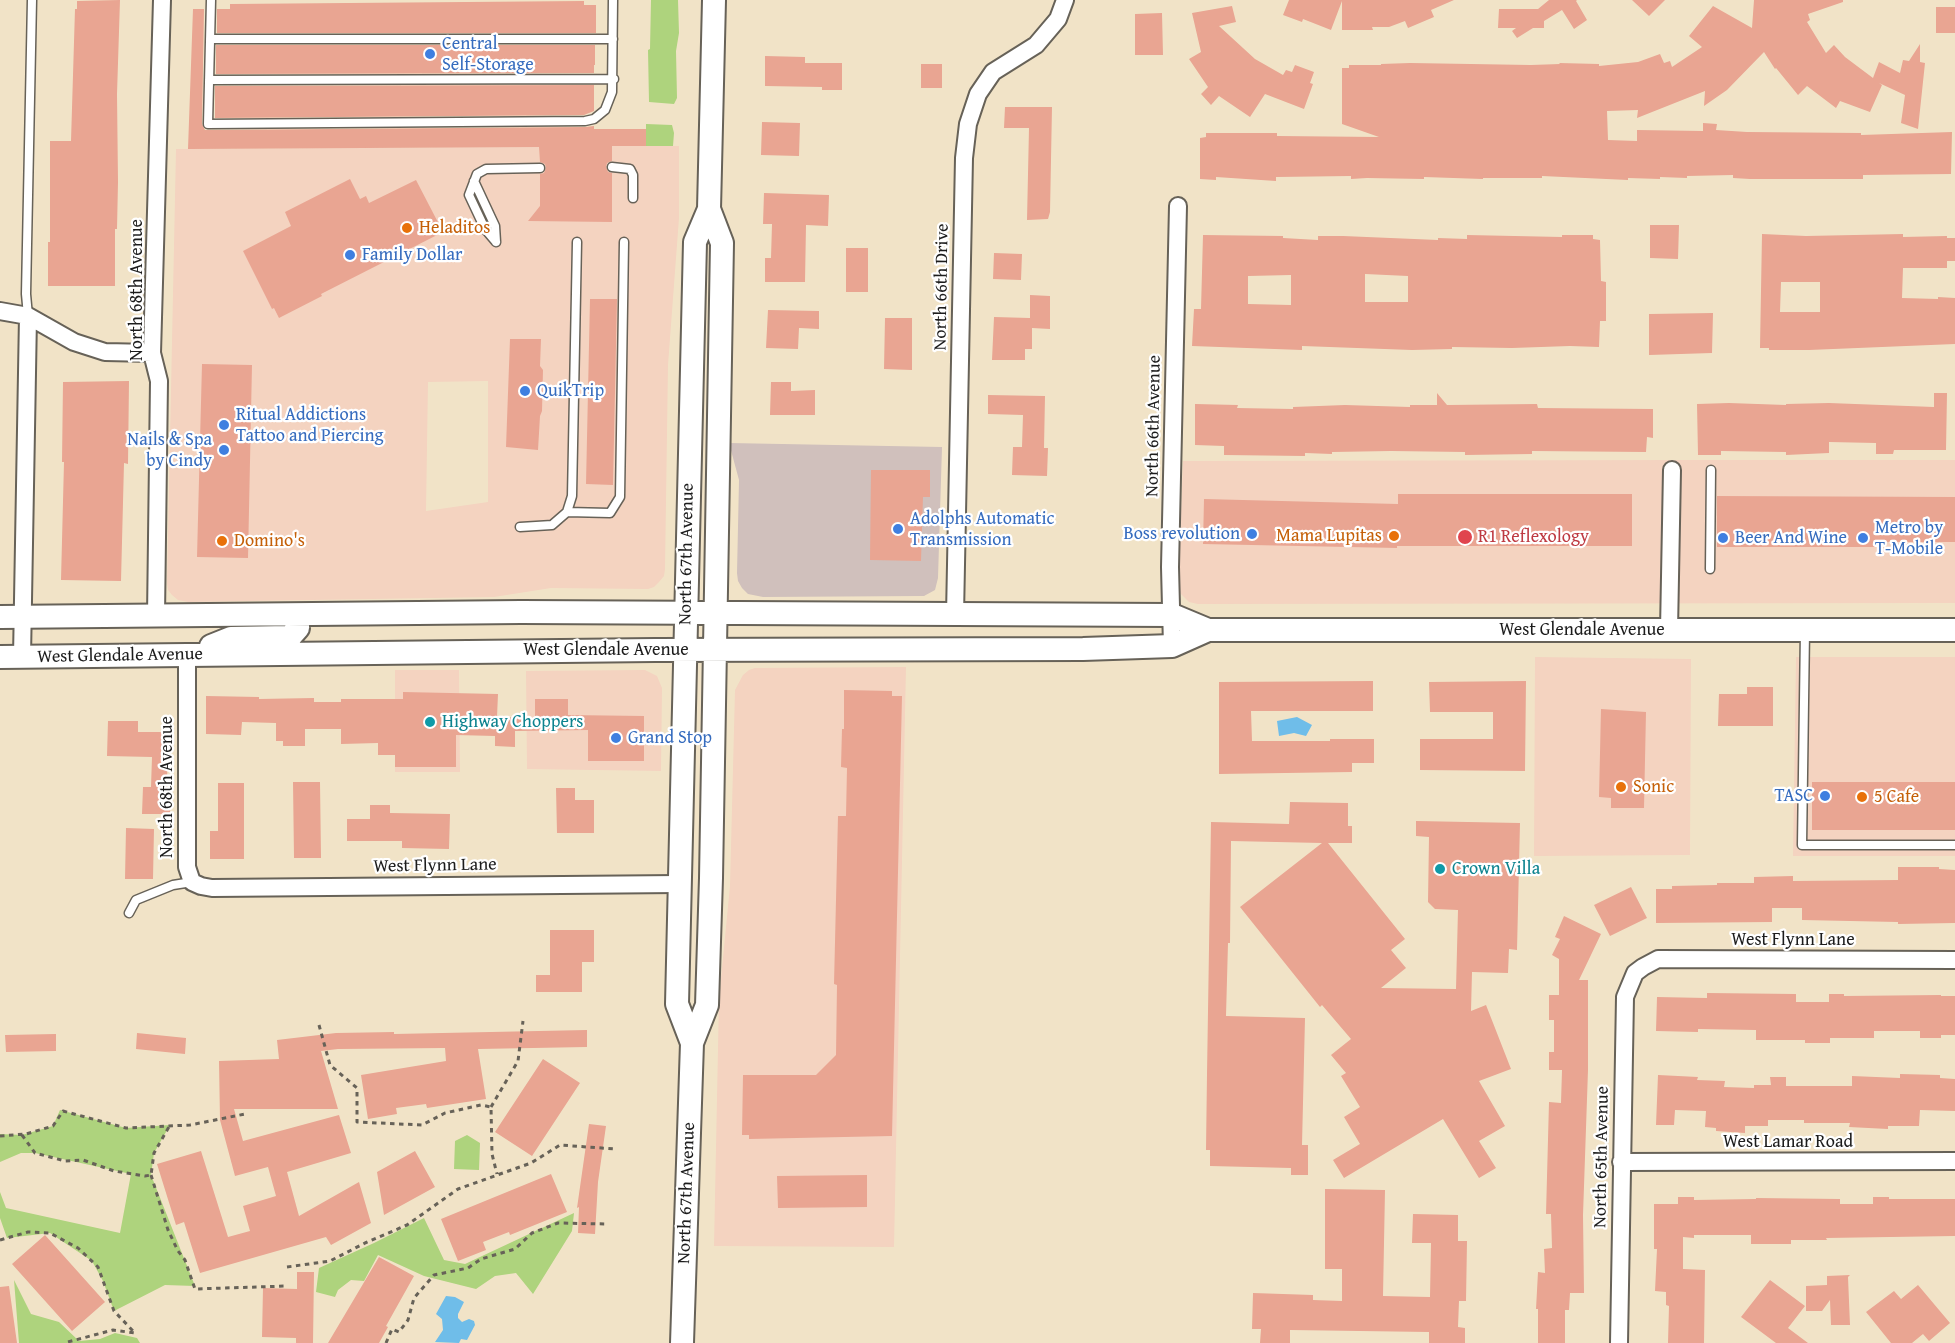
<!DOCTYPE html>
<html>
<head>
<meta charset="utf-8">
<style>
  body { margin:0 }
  canvas { display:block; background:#f1e3c7 }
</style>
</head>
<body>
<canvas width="1955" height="1343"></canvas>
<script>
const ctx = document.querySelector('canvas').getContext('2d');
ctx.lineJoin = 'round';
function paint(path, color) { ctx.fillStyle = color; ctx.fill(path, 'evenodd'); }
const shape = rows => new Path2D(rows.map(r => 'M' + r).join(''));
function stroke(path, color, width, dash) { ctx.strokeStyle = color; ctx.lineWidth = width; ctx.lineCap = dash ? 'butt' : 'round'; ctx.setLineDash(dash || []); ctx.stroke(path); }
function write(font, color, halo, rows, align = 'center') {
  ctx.font = font + ' "Gentium Book Plus",serif'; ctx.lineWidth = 4.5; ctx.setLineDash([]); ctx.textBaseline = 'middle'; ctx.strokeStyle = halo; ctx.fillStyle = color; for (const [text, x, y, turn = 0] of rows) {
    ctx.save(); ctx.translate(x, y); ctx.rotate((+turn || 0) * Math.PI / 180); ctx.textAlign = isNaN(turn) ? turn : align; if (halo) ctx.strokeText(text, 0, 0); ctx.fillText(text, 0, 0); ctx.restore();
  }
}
paint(shape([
  [598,146,679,146,679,218,668,365,665,569,664,576,659,582,654,587,648,589,551,588,494,597,188,602,178,600,172,595,168,590,167,583,176,149],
  [488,381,488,502,426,511,428,382],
  [1691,460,1955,460,1955,603,1198,604,1189,602,1178,591,1183,461],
  [1535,657,1691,659,1690,855,1534,856],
  [1796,657,1955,657,1955,856,1793,856],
  [906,667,894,1247,714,1246,719,999,730,886,735,690,743,675,749,670,755,668],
  [395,670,459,670,460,772,395,772],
  [645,670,657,676,662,688,661,771,527,769,526,671]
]), '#f4d3c0');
paint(shape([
  [729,443,942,447,938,578,935,590,924,596,763,597,748,594,742,588,738,581,737,573,739,480]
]), '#d0c0bc');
paint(shape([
  [651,0,678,0,679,33,676,51,677,98,674,104,649,102,648,50,650,49],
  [646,124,672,125,674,133,673,146,646,146],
  [60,1110,126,1128,170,1125,154,1153,151,1175,195,1286,165,1285,114,1311,103,1281,92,1261,50,1233,7,1238,0,1218,0,1192,6,1208,120,1233,131,1174,35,1153,21,1153,0,1162,0,1134,22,1135,53,1126],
  [467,1135,480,1143,479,1170,454,1169,455,1141],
  [574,1213,572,1231,533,1294,516,1273,495,1276,476,1289,424,1276,378,1255,364,1281,351,1280,338,1290,335,1297,316,1292,319,1268,374,1243,424,1218,444,1260,465,1264],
  [14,1280,31,1314,59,1322,79,1341,100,1339,115,1333,137,1338,140,1343,19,1343]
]), '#aed37d');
paint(shape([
  [1297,717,1312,725,1306,736,1294,733,1279,736,1277,721],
  [446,1296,455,1297,464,1302,458,1314,458,1318,462,1322,469,1319,474,1321,475,1325,467,1340,461,1339,459,1343,435,1342,443,1330,442,1319,436,1314]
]), '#6fbde9');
paint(shape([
  [120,0,117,94,118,182,117,229,115,229,115,286,48,286,48,242,50,242,50,141,71,141,75,9,77,9,77,1],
  [1289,0,1454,0,1431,10,1434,17,1408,28,1405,21,1389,27,1372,27,1373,30,1342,30,1342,1,1331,30,1303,19,1302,22,1283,15],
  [1549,0,1577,0,1576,1,1587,20,1574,29,1562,10,1544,21,1544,28,1533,28,1517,38,1512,31,1516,28,1498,28,1499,9,1538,9],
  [1632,0,1665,0,1649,16],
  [1754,0,1843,0,1843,2,1808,14,1810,20,1807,22,1826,53,1834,45,1845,57,1873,78,1879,62,1900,73,1903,60,1909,61,1920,44,1920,62,1925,63,1918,129,1901,123,1905,95,1879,83,1882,85,1870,112,1840,101,1836,108,1807,86,1798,95,1776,68,1775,69,1764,52,1727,90,1704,106,1705,91,1637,118,1638,110,1607,111,1608,140,1637,141,1637,130,1703,131,1703,123,1717,124,1716,130,1747,132,1861,133,1861,135,1952,132,1951,174,1863,175,1863,179,1750,179,1733,178,1733,175,1687,176,1687,178,1660,177,1660,179,1628,178,1628,180,1542,176,1542,178,1483,178,1483,179,1424,177,1424,179,1367,178,1351,179,1351,176,1276,177,1276,181,1216,177,1216,180,1200,179,1200,138,1206,137,1206,133,1277,133,1277,136,1379,137,1342,124,1342,68,1349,68,1349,65,1381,65,1381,64,1410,63,1531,65,1560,64,1559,63,1599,64,1599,66,1638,62,1660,54,1664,63,1670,61,1672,67,1702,47,1689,36,1713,6,1752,28],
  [584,1,584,5,596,5,596,33,217,33,217,9,230,9,230,4],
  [1232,6,1236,22,1219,26,1255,59,1283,75,1286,70,1292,72,1295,65,1314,72,1310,83,1313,84,1304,109,1265,94,1250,117,1219,96,1211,105,1201,94,1208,87,1189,59,1201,52,1192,13],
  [1936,7,1955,7,1955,33,1936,33],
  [193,9,204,9,202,124,205,130,585,127,594,126,594,129,646,129,646,146,612,146,612,161,607,163,606,167,608,172,612,173,612,222,528,221,540,206,540,174,544,173,546,168,545,164,540,162,539,147,188,149],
  [1162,13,1163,55,1135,55,1135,14],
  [216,45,595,45,595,65,594,65,594,73,216,74],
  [765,56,805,57,805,63,842,63,842,90,822,90,822,87,765,86],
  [921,64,942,64,942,88,921,88],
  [594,85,594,111,584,115,215,118,215,86],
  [1005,107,1052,107,1050,212,1048,219,1027,220,1029,128,1004,128],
  [762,122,800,123,799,156,761,155],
  [350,179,360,199,366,196,369,203,416,180,443,232,321,294,322,296,279,318,274,308,272,309,243,251,291,226,285,212],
  [764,193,829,195,828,226,806,225,805,282,765,282,765,258,771,258,772,224,763,224],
  [1650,225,1679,225,1678,259,1650,258],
  [1762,234,1806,236,1903,234,1903,237,1947,236,1947,238,1955,238,1955,261,1947,261,1947,268,1903,268,1902,298,1938,299,1938,297,1955,298,1955,344,1809,350,1769,350,1769,348,1760,348],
  [1781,282,1820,282,1820,312,1780,312],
  [1203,235,1283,236,1283,238,1318,240,1318,236,1343,236,1438,240,1438,238,1467,239,1467,235,1562,237,1562,235,1593,235,1593,239,1600,240,1601,281,1606,282,1606,321,1600,321,1599,347,1570,346,1512,348,1452,347,1452,349,1412,350,1302,346,1302,350,1192,346,1194,309,1201,309],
  [1365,274,1408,276,1408,302,1365,302],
  [1291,275,1291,305,1248,304,1248,276],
  [846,248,868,248,868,292,846,292],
  [994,253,1022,254,1021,280,993,279],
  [1030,295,1050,296,1050,329,1032,328,1032,349,1025,349,1025,360,992,360,994,317,1030,318],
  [590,299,617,299,613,485,586,484],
  [768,310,819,311,819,329,799,328,798,349,766,348],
  [1713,313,1712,353,1649,355,1649,314],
  [885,318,912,318,912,370,884,369],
  [510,339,541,339,540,366,543,370,542,411,540,416,538,450,506,447],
  [202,364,252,365,248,558,197,557],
  [129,381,128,464,124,463,121,581,61,580,64,462,62,462,63,382],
  [771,382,791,382,791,391,815,390,815,415,770,415],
  [1437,393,1447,405,1537,404,1538,408,1653,409,1653,438,1647,437,1646,452,1532,451,1532,454,1465,455,1465,452,1391,451,1332,452,1332,454,1305,453,1305,456,1224,455,1224,446,1195,445,1195,404,1238,405,1237,408,1293,409,1293,407,1345,405,1410,407,1410,405,1437,405],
  [1934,393,1947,393,1946,450,1894,450,1893,454,1876,454,1876,443,1829,442,1829,453,1786,455,1786,452,1721,451,1721,455,1698,455,1697,404,1729,403,1786,405,1786,404,1829,403,1934,407],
  [988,395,1045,396,1044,448,1048,448,1047,476,1012,475,1013,447,1022,447,1023,415,988,414],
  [871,470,930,470,930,497,923,497,921,561,870,560],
  [1398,494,1632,494,1632,546,1397,546,1397,548,1203,544,1204,499,1398,504],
  [1717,496,1955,497,1955,542,1875,542,1875,547,1717,547],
  [1373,681,1373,711,1251,711,1252,741,1330,741,1330,739,1374,739,1374,763,1352,763,1352,772,1219,774,1219,682],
  [1526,681,1525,771,1420,770,1420,739,1493,739,1493,712,1430,712,1429,682],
  [1747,687,1773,687,1773,726,1718,726,1719,694,1747,694],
  [844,690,892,691,892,696,902,696,892,1136,749,1139,749,1135,742,1135,743,1075,816,1075,836,1055,837,985,834,984,838,816,846,816,847,768,841,767,842,729,844,729],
  [403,692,498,694,497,717,535,718,535,699,568,699,568,715,644,716,644,761,588,761,588,730,515,731,515,747,495,746,495,736,456,735,456,767,395,767,395,755,378,755,378,743,341,744,341,729,305,729,305,746,283,746,283,741,276,741,276,723,242,722,241,735,206,734,206,696,259,697,259,699,314,698,314,702,341,702,341,699,403,699],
  [1601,709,1646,712,1644,808,1611,808,1611,798,1599,797],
  [108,721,138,721,138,732,168,732,167,787,171,787,170,814,142,814,143,787,151,787,152,757,107,756],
  [293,782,320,782,321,858,294,858],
  [1812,782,1955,782,1955,830,1812,830],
  [218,783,244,783,244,859,210,859,210,831,218,831],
  [556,788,575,788,575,800,594,800,594,833,557,833],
  [1290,802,1348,803,1348,826,1352,826,1352,843,1328,843,1405,939,1391,950,1406,968,1381,988,1456,989,1458,910,1435,909,1428,902,1429,837,1416,836,1416,821,1520,823,1517,950,1509,949,1508,973,1472,972,1471,1011,1486,1005,1511,1069,1479,1081,1505,1126,1479,1141,1496,1168,1479,1178,1443,1119,1344,1178,1333,1160,1360,1144,1344,1117,1360,1107,1341,1076,1346,1073,1331,1055,1351,1039,1322,1005,1320,1007,1240,907,1322,843,1231,841,1230,943,1228,943,1226,1016,1305,1018,1302,1145,1308,1145,1308,1175,1291,1175,1291,1168,1210,1166,1210,1150,1206,1150,1207,1074,1211,822,1289,824],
  [370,805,390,805,390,813,450,814,449,849,402,848,402,841,347,841,347,819,370,819],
  [126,828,154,829,153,879,125,879],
  [1898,867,1939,867,1939,869,1955,870,1955,923,1898,924,1898,922,1802,920,1802,908,1772,908,1772,922,1656,923,1656,889,1672,889,1672,886,1717,885,1717,883,1754,883,1754,877,1793,876,1793,881,1898,880],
  [1631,887,1647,918,1610,936,1594,905],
  [1564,916,1601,934,1579,980,1588,980,1588,1070,1583,1215,1584,1293,1570,1293,1569,1310,1565,1310,1565,1343,1538,1343,1538,1309,1536,1309,1538,1272,1545,1273,1544,1249,1552,1248,1551,1214,1546,1214,1549,1102,1561,1103,1562,1070,1549,1070,1549,1052,1554,1052,1554,1020,1549,1020,1549,995,1559,995,1559,959,1552,955,1560,939,1555,937],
  [550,930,594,930,594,962,582,962,582,992,536,992,536,975,550,975],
  [1707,993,1796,994,1796,1002,1829,1002,1829,994,1844,994,1844,996,1941,995,1941,996,1955,996,1955,1035,1941,1035,1941,1038,1920,1038,1920,1031,1874,1031,1874,1038,1830,1038,1830,1043,1805,1043,1805,1040,1756,1040,1756,1030,1698,1029,1698,1032,1656,1031,1657,997,1707,998],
  [587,1030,587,1047,478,1049,486,1099,427,1108,426,1104,396,1108,397,1114,368,1119,361,1075,446,1061,445,1048,338,1049,321,1051,338,1109,234,1109,243,1141,339,1115,351,1153,287,1172,299,1216,359,1182,371,1223,331,1245,326,1237,200,1273,184,1222,176,1225,157,1164,201,1151,228,1237,250,1231,243,1206,276,1196,268,1167,235,1176,220,1120,219,1061,279,1059,277,1040,336,1033,394,1032,394,1034],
  [137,1033,186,1038,185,1054,136,1049],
  [56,1034,56,1051,6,1052,5,1035],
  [543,1059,580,1083,532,1156,495,1132],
  [1900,1074,1940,1075,1940,1078,1955,1079,1955,1111,1920,1110,1919,1126,1888,1126,1888,1129,1849,1127,1850,1123,1804,1123,1804,1120,1768,1120,1768,1126,1745,1126,1745,1133,1716,1131,1716,1128,1705,1127,1706,1111,1675,1110,1674,1125,1656,1125,1658,1075,1698,1077,1697,1080,1725,1081,1724,1087,1754,1088,1754,1085,1771,1085,1770,1077,1786,1077,1786,1086,1852,1086,1852,1076,1900,1078],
  [589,1124,606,1126,598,1182,595,1234,578,1233,579,1207,577,1208],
  [415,1151,435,1187,384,1215,377,1172],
  [551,1174,567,1212,510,1235,509,1232,483,1242,486,1250,458,1261,441,1219],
  [867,1175,867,1207,778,1208,777,1176],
  [1325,1189,1385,1190,1383,1296,1430,1297,1431,1243,1412,1243,1413,1214,1458,1215,1458,1241,1467,1241,1466,1301,1459,1301,1458,1327,1465,1328,1465,1343,1429,1343,1429,1332,1290,1330,1290,1343,1260,1343,1261,1329,1252,1329,1253,1293,1313,1295,1313,1300,1342,1301,1342,1269,1325,1269],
  [1678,1197,1694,1197,1694,1200,1756,1199,1756,1198,1840,1199,1840,1204,1873,1204,1873,1197,1889,1197,1889,1199,1955,1199,1955,1236,1826,1238,1827,1240,1791,1240,1791,1244,1751,1244,1751,1235,1694,1235,1694,1238,1683,1237,1683,1269,1705,1270,1704,1343,1668,1343,1669,1306,1666,1305,1666,1292,1655,1291,1657,1249,1654,1249,1654,1204,1678,1204],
  [45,1235,105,1302,72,1331,12,1264],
  [379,1257,414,1276,386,1326,388,1327,379,1343,328,1343],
  [297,1272,314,1272,313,1343,296,1343,296,1338,262,1337,263,1288,297,1289],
  [1850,1275,1848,1277,1850,1325,1831,1325,1830,1300,1822,1311,1806,1311,1806,1286,1827,1285,1827,1276],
  [1770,1280,1805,1306,1788,1328,1808,1343,1776,1343,1741,1317],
  [1918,1285,1950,1323,1929,1341,1923,1334,1912,1343,1891,1343,1866,1312,1894,1291,1901,1299],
  [9,1286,17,1343,0,1343,0,1287]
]), '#e9a592');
const service = shape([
  [211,0,208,124,585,121,594,119,605,110,612,92,613,0],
  [210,39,613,39],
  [209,80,614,79],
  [612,167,630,169,633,175,633,198],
  [474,181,495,226,496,242],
  [496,242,485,229,469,195,477,174,486,169,540,168],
  [28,316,26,294,32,0],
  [567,512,610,513,620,497,624,242],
  [520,527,552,525,567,512,572,496,577,242],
  [1710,569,1711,470],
  [1805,630,1802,845,1955,845],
  [129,913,136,900,173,885,192,882]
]);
const minor = shape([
  [0,311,28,316,74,342,105,352,152,353],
  [955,615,964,158,968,124,978,94,993,72,1036,45,1058,19,1065,0],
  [156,616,159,381,152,353,162,0],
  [1669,630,1672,470],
  [1172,646,1170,567,1178,206],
  [187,654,187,867,192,882,201,886,212,888,679,884],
  [22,657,28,316],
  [1621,1162,1955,1161],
  [1619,1343,1625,997,1635,973,1643,967,1658,959,1955,960]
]);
const secondary = shape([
  [0,617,521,612,1172,615,1208,630,1955,630],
  [211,646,231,638,290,637,298,628,298,615],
  [0,657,655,650,1083,649,1172,646,1208,630],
  [692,1043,677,1004,695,242,709,209],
  [682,1343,692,1043,707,1005,711,878,722,243,709,209,714,0]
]);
stroke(service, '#676258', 11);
stroke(minor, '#676258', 20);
stroke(secondary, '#676258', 26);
stroke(shape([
  [319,1025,330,1065,357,1088,357,1122,422,1125,445,1113,481,1105,491,1107,492,1154,497,1174],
  [491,1107,518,1061,523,1021],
  [22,1135,35,1153,65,1161,83,1160,114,1171,145,1176,151,1175,154,1153,170,1125],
  [0,1136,26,1134,53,1126,63,1111,126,1128,190,1125,245,1114],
  [151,1175,168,1230,178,1251,185,1260,195,1289,287,1286],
  [0,1240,28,1232,50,1233,78,1248,98,1267,114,1311,135,1333,113,1330,64,1343],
  [287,1267,330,1261,365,1243,407,1225,458,1189,531,1163,560,1145,615,1149],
  [386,1343,392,1329,399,1332,408,1320,414,1298,434,1275,468,1268,481,1259,515,1249,532,1233,558,1223,608,1224]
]), '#676258', 3, [4.5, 4.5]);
stroke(service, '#fff', 8);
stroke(minor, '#fff', 16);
stroke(secondary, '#fff', 22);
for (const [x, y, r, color] of [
  [430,54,6,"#3f7fe0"],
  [407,228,6,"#e8710a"],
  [350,255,6,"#3f7fe0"],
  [525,391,6,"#3f7fe0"],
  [224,425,6,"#3f7fe0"],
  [224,450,6,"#3f7fe0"],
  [898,529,6,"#3f7fe0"],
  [1252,534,6,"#3f7fe0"],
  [1394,536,6,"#e8710a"],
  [1465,537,8,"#e0444e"],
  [1723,538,6,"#3f7fe0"],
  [1863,538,6,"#3f7fe0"],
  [222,541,6,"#e8710a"],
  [430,722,6,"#0f9aa8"],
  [616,738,6,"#3f7fe0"],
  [1621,787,6,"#e8710a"],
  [1825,796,6,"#3f7fe0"],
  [1862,797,6,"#e8710a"],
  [1440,869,6,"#0f9aa8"]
]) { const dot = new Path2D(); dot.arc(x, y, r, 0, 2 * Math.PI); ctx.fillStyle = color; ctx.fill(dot); stroke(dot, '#fff', 2); }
write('18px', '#366cbe', '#fff', [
  ["Central",442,44],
  ["Self-Storage",442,65],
  ["Family Dollar",362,255],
  ["QuikTrip",537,391],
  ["Ritual Addictions",236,415],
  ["Tattoo and Piercing",236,436],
  ["Nails & Spa",212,440,"right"],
  ["by Cindy",212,461,"right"],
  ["Adolphs Automatic",910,519],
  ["Transmission",910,540],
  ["Metro by",1875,528],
  ["T-Mobile",1875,549],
  ["Boss revolution",1240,534,"right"],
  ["Beer And Wine",1735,538],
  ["Grand Stop",628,738],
  ["TASC",1813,796,"right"]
], 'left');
write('18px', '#c56008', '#fff', [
  ["Heladitos",419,228],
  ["Mama Lupitas",1382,536,"right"],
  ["Domino's",234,541],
  ["Sonic",1633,787],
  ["5 Cafe",1874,797]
], 'left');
write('18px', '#1c1c1c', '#fff', [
  ["North 66th Drive",942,287,-89],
  ["North 68th Avenue",137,290,-90],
  ["North 66th Avenue",1154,426,-89],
  ["North 67th Avenue",687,554,-89],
  ["West Glendale Avenue",1582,630],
  ["West Glendale Avenue",606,650],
  ["West Glendale Avenue",120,656,-1],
  ["North 68th Avenue",167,787,-90],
  ["West Flynn Lane",435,866,-1],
  ["West Flynn Lane",1793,940],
  ["West Lamar Road",1788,1142],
  ["North 65th Avenue",1602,1157,-89],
  ["North 67th Avenue",687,1193,-88]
]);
write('18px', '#be3a42', '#fff', [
  ["R1 Reflexology",1478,537]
], 'left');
write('18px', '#0d838f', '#fff', [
  ["Highway Choppers",442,722],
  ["Crown Villa",1452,869]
], 'left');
</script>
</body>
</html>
